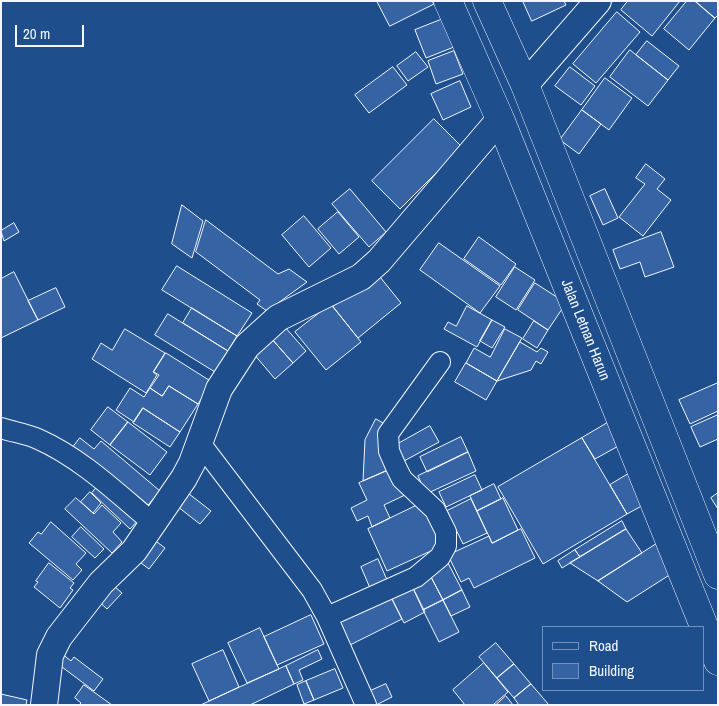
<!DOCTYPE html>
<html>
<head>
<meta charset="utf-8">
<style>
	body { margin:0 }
	#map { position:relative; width:719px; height:706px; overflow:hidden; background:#1f4e8c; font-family:"Archivo Narrow",sans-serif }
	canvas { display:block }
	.frame { position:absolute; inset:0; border:2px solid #f2f6ff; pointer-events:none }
	.legend { position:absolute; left:542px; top:626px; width:162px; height:65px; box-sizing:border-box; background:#1f4e8c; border:1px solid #7391ba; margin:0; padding:6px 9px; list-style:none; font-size:15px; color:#f2f6ff }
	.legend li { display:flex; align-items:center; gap:10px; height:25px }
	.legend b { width:25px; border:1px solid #7391ba }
	.scale { position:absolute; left:15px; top:25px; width:69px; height:22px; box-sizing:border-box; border:2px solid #f2f6ff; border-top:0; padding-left:6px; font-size:15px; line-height:18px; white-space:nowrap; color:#f2f6ff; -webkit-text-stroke:4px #1f4e8c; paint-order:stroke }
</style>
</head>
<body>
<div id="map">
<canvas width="719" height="706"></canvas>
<div class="frame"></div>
<ul class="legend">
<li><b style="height:6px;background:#1f4e8c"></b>Road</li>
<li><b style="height:14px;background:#3563a3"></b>Building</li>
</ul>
<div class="scale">20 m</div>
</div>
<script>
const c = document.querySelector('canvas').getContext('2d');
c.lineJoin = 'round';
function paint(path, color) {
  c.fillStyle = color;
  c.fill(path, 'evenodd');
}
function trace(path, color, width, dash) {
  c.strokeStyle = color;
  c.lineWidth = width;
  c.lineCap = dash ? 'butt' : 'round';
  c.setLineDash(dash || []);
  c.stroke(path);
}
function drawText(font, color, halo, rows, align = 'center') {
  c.font = font + ' "Archivo Narrow",sans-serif';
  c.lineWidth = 4;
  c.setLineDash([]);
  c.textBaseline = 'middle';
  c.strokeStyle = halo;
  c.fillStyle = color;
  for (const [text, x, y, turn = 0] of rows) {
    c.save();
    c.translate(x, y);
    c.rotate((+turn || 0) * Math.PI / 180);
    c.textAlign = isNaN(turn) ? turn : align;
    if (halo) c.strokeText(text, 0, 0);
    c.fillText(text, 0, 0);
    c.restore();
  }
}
const building = new Path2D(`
	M377,1H432L434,4L390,26Z
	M523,1H564L566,5L532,21Z
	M628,1H680L652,36L621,10Z
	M687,1H695L715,18L689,50L664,29Z
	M695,1H718V15L715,18Z
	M617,12L640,32L596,83L573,64Z
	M443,19L454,47L426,58L415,30Z
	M647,41L679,66L668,80L636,55Z
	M630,50L668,80L648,106L610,77Z
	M454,51L463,74L436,84L428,61Z
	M416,52L428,67L408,81L397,66Z
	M393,67L407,85L369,113L355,95Z
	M570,67L595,86L581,105L555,86Z
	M605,78L632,98L609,130L582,110Z
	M460,81L471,107L443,120L431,94Z
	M582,110L601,124L579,154L560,140Z
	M434,119L462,147L400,209L372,181Z
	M646,164L665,179L657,189L671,200L643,236L619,217L645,184L636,178Z
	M350,189L386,232L369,247L332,204Z
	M605,189L618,218L603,225L590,196Z
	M182,205L203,221L192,258L172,244Z
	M338,212L359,237L339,254L318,229Z
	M304,216L331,248L309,267L282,235Z
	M206,220L278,274L289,269L307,282L267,311L257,304L260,300L196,252Z
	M14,223L19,232L4,241L1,231Z
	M661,232L674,267L645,277L640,262L620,269L613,250Z
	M479,237L516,264L501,285L464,259Z
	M439,243L500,286L480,313L420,270Z
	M177,266L252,313L237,336L162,290Z
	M515,267L535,280L516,310L496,297Z
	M14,272L38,320L1,338V279Z
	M376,272L401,303L358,338L333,307Z
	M535,283L566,303L548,330L518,310Z
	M56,288L65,307L38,320L28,301Z
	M331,304L361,342L326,370L295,332Z
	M467,306L492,320L477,347L444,329L448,322L456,326Z
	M192,308L237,336L228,351L183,323Z
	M168,314L228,351L215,372L155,335Z
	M492,320L505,327L492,348L480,341Z
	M534,321L548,330L537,348L523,339Z
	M284,326L306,351L293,363L271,338Z
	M125,329L165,353L153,372L157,375L146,393L92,359L101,343L112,350Z
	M505,329L522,338L497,381L466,363L474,348L490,357Z
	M271,338L293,363L275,379L253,353Z
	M520,342L537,352L541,348L548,352L541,364L536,361L531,370L497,381Z
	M166,353L212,382L198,404L169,386L162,396L150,388L159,375L154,372Z
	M466,363L497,381L486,400L455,382Z
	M718,383V411L690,424L679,400Z
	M169,386L198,404L180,432L143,408L134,422L116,410L130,388L144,397L150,388L162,396Z
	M108,407L128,422L110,445L91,430Z
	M143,408L180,432L170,447L133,423Z
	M718,415V439L700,447L691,427Z
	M376,419L388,426L393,468L363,481L365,440Z
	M128,422L167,452L150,475L110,445Z
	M609,422L622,444L595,459L582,438Z
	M430,426L439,442L404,461L396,445Z
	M461,437L468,452L427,472L420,457Z
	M80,438L94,449L101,441L160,491L143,511L71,450Z
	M582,438L627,514L543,564L498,487Z
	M468,452L476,471L426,494L418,476Z
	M393,468L405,495L384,505L390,518L372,527L368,516L357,521L351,508L367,500L359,483Z
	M630,473L647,503L627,514L610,485Z
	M475,475L482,490L446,507L439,492Z
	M102,481L141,517L130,529L92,493Z
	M494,484L501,499L477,511L470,496Z
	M184,490L211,511L200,524L173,503Z
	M90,492L101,503L93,513L81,502Z
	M718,493V509L711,498Z
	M76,498L94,514L102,505L121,523L113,532L122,542L112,553L65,509Z
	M503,498L518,530L492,543L477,511Z
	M471,499L487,533L463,544L447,511Z
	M424,502L444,545L387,571L368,529Z
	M622,521L626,529L580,557L575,550Z
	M51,522L86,553L76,564L82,570L73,580L29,543L38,532L41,534Z
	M81,527L104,549L95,558L72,537Z
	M521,529L535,558L474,588L469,578L461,582L448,555L489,536L492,543Z
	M626,529L642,553L598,581L570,563Z
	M149,536L165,548L149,569L133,557Z
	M658,543L671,574L627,602L598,581Z
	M575,550L580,557L562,568L558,561Z
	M378,559L387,580L370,588L361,567Z
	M447,561L462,590L443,600L428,571Z
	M49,563L74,583L70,588L73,590L60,608L34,587L38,582L36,581Z
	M430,575L443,600L423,610L411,584Z
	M108,581L122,593L107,609L94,597Z
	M411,584L425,612L404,623L390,595Z
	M462,590L470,607L451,616L443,600Z
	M390,595L402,619L350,645L338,621Z
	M443,600L459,632L439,642L423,610Z
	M311,615L324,644L277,665L264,637Z
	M260,628L279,669L247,683L228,643Z
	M496,643L514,664L497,678L479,657Z
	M223,650L239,687L209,701L192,664Z
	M318,650L322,659L299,670L303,680L294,684L286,666Z
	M61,653L71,661L74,657L103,679L94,691L54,661Z
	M484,663L508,692L493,705H465L453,690Z
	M514,664L531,684L514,698L497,678Z
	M286,666L294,684L250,705H201Z
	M335,669L343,688L314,700L306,681Z
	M306,681L314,700L304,704L297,685Z
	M386,684L392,697L376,705L368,692Z
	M531,684L549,705H519L514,698Z
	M84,685L112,705H79L81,703L75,698Z
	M1,694L27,700L26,705H1Z
	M506,696L513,705H496Z`);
paint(building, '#3563a3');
trace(building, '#f2f6ff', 1);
const minor = new Path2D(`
	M1,428C13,432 27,434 38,439C81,458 117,493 153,523
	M200,443L312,590L327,617L366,705
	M327,617L416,577L440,557L446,546V532L435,510L402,479L396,467L389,451L388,434L440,362`);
const tertiary = new Path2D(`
	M525,85L598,1
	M44,705L50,655L59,637L101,583L134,551L184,478L192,463L219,389L247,346L278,318L361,277L379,261L500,119`);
const primary = new Path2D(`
	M448,1L500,119L718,661
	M487,1L525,85L718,575`);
trace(minor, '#f2f6ff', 22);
trace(tertiary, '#f2f6ff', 28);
trace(primary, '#f2f6ff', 29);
trace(minor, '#1f4e8c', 20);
trace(tertiary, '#1f4e8c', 26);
trace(primary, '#1f4e8c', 28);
drawText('15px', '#f2f6ff', '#1f4e8c', [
	["Jalan Letnan Harun",585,330,68]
]);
</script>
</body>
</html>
